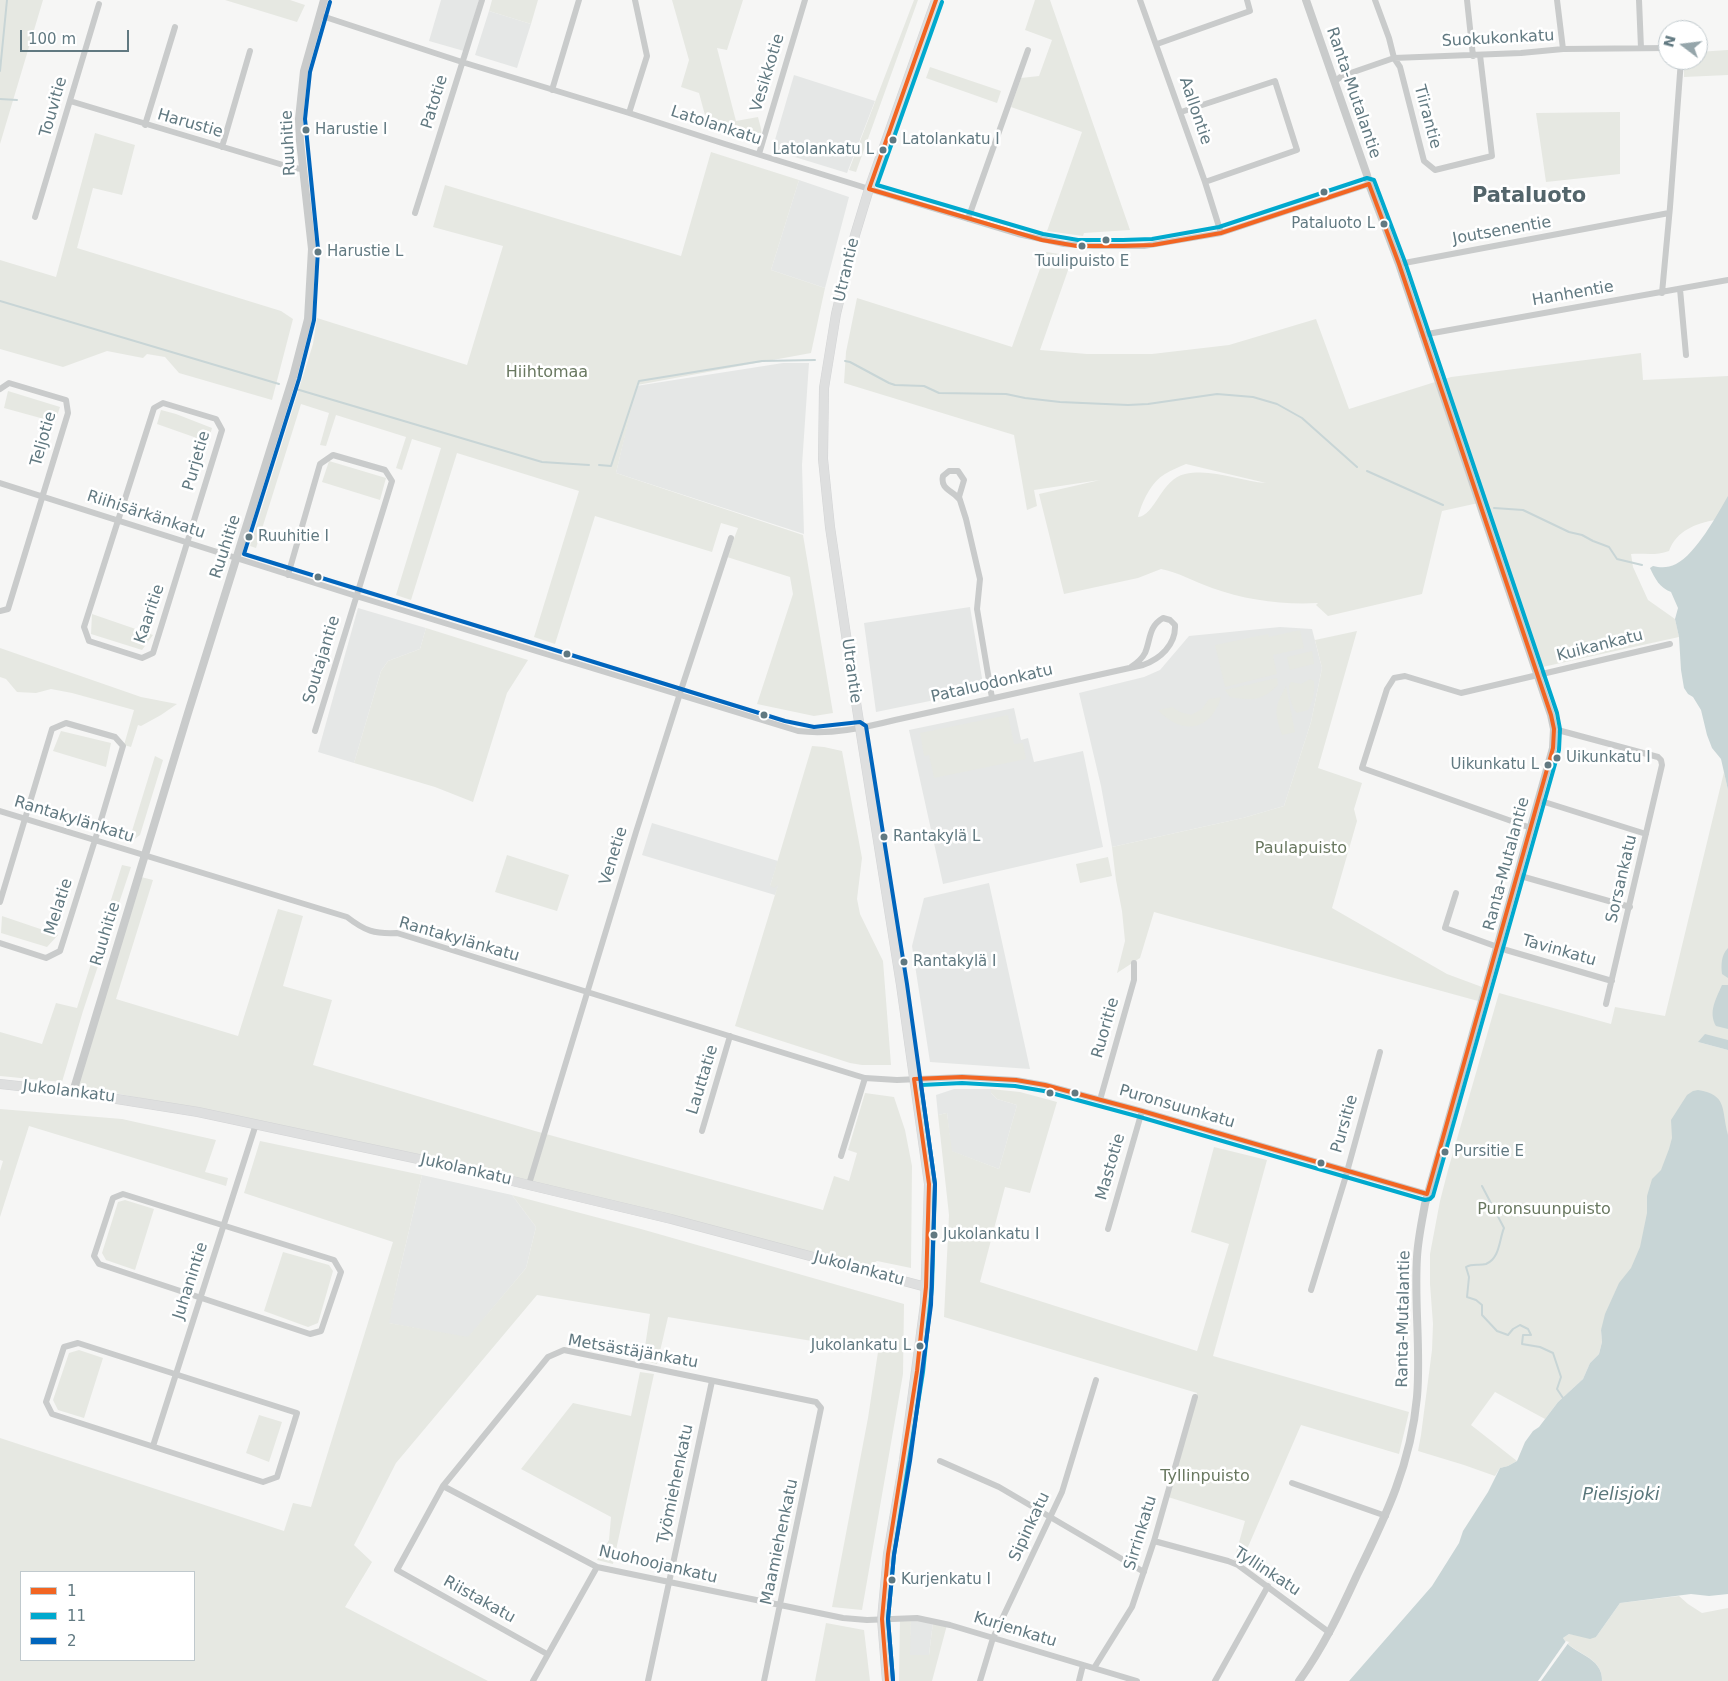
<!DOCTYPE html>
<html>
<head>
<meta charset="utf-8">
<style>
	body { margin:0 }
	#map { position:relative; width:1728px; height:1681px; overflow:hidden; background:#f6f6f5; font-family:"DejaVu Sans",sans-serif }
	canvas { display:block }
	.legend { position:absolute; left:20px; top:1571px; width:175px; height:90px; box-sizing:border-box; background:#fff; border:1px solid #c0c9cd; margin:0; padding:6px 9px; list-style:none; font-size:15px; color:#617981 }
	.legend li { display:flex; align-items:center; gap:10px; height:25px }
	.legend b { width:25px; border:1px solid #c0c9cd }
	.north { position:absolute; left:1658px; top:20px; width:50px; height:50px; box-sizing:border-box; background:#fff; border:1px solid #c0c9cd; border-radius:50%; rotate:285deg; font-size:14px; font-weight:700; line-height:20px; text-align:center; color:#617981 }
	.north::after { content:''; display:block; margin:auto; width:18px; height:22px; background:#95a5aa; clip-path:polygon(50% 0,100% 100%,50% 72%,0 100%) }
	.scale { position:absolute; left:20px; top:30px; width:109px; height:22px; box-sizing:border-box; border:2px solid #617981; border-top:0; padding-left:6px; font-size:15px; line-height:18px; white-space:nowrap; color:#617981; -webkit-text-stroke:4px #fff; paint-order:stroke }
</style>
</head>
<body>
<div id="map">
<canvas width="1728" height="1681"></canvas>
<ul class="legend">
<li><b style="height:6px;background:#f26522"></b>1</li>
<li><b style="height:6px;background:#00a9ce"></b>11</li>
<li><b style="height:6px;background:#0065bd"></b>2</li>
</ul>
<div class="north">N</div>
<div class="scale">100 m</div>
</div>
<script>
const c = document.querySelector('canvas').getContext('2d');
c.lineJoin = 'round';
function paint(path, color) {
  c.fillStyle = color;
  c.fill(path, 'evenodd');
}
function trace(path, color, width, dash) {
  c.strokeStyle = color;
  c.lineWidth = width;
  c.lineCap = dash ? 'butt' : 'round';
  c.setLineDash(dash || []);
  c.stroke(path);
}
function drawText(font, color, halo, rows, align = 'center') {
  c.font = font + ' "DejaVu Sans",sans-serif';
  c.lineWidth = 5;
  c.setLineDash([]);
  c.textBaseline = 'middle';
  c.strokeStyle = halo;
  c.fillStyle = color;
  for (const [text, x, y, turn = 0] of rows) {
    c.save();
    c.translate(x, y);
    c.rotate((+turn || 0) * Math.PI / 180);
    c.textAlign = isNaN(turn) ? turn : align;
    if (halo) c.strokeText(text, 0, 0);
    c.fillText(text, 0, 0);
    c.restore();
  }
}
paint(new Path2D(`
	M441,0H479L464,51L429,41Z
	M489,11L531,24L517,68L475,55Z
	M794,75L875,101L847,173L772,150Z
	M799,180L849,197L825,288L771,270Z
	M783,363H809L802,465L804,534L616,473L636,386Z
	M970,607L984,690L876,712L864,623Z
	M358,608L426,628L420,649L388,661L381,671L354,763L318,752Z
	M1280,627L1312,629L1322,668L1311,722L1284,806L1243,818L1112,847L1101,786L1079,693L1144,677L1160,670L1189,636Z
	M1014,708L1021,740L1028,738L1034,762L1083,751L1103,847L943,884L909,730Z
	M652,823L778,861L770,886L779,884L775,895L642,855Z
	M989,883L1030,1069L930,1062L912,946L924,898Z
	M954,1089H991V1093L997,1099L1017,1105L999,1169L951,1151L947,1113L938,1115L936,1095Z
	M422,1175L512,1195L536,1227L526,1268L468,1338L388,1323L397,1282Z
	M911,1619L933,1622L929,1655H909Z`), '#e5e7e6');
paint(new Path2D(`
	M0,0H43L0,144Z
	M225,0H290L305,5L297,22Z
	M492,0H538L531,24L489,11Z
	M672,0H743L727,50L717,48L736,121L758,117C761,130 765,134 755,144L703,128L706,119L699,93L681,87L689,60Z
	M914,0H918L856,172L849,170Z
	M1035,0H1050L1130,230L1084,233L1083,236L1047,231L1082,132L1011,107L1021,78L1039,76L1052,40L1025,30Z
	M1728,50V75L1684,77V60H1698V52Z
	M930,67L1001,91L997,103L926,78Z
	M1620,112V174L1546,182L1536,113Z
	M95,133L135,145L122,195L93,188L77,248L281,311L293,319L272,400L179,373L165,357L147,354L143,358L107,351L63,367L0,349V260L56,277Z
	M711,152L799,180L771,270L825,288L811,353L637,385L616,473L803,535L833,713L814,716L757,704L793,594L790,577L727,557L738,528L721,523L712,552L595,516L555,644L534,637L579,491L457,453L411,600L396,595L441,448L412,439L402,470L396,468L406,437L336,415L326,446L320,445L329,413L301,404L256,548L250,546L313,344L317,318L467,365L503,246L433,227L445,185L681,256Z
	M1046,252L1073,256L1040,350L1087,354H1152L1229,345L1316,319L1349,409L1451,377L1641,353L1643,380L1728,376V501L1716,520C1696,523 1676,531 1669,551C1655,556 1645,553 1631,554L1633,567L1648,600L1675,619L1679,637L1538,668L1483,502L1442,511L1422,594L1328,616L1316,605L1318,603C1283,605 1245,600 1212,588C1195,582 1178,572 1161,569L1138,578L1064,594L1039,494L1100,480L1034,490L1037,506L1027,510L1014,435L844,383L846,352L857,298L1012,347ZM1186,464L1266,483C1240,481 1212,468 1185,474C1161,479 1155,516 1138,517C1142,502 1151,482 1165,474C1171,470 1179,467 1186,464Z
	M8,391L60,407L55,422L4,408Z
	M161,410L176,414L212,428L208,442L157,424Z
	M329,461L386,478L380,500L322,482Z
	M92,614L153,635L142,650L91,634Z
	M426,628L528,660L507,693L473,802L435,787L354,763L381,671L388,661L420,649Z
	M1300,630L1304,648L1273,655L1277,674L1225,687L1215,645L1268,634L1269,637Z
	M1357,631L1318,768L1362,783L1354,809L1357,821L1332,908L1447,974L1482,987L1478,1001L1154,912L1140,958L1117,973L1125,941L1122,911L1116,880L1112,847L1243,818L1284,806L1311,722L1322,668L1315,640Z
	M0,648L141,697L177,704L161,715L141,726L138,725L131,747L124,745L134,710L72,693L51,689L36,693L17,692L6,679L0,677Z
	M1312,651L1314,664L1290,670L1287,657Z
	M1277,678L1278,685C1262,701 1253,701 1230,697L1225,690Z
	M1310,679L1314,681C1315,691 1313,701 1308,710L1297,713C1291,707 1289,694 1289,685L1291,682L1301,684Z
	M1286,686L1295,732L1282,735C1274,710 1274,709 1286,686Z
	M1221,697C1211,731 1182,736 1158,710L1172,707L1180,712L1191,715L1202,709L1209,699Z
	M1008,715L1014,744L1023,743L1026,759L934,778L929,755L924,756L920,733Z
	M61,731L111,743L106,767L53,751Z
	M812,746L824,747L842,751L862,858L857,899L860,914L883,961L891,1065H862L850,1063L735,1026L778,885L774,888L770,886Z
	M155,756L163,760L140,835L128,844Z
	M1724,772L1728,790V1040L1698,1042L1728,1050V1193L1601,1330L1602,1342L1599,1354L1590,1363L1583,1379L1558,1402L1545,1419L1495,1392L1471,1425L1517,1461L1508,1466L1500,1468L1495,1476L1464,1465L1418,1451L1421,1435L1432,1350L1433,1324L1430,1284V1254L1440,1201L1448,1170L1499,993L1611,1024L1615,1007L1665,1016Z
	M507,855L569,875L557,911L495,892Z
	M1108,857L1112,876L1080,883L1076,864Z
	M122,865L131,867L83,1011L62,1082L0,1076V1032L42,1044L56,1003L77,1008Z
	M141,877L153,880L116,999L238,1036L278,909L303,916L283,986L332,1000L313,1065L535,1131L823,1210L834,1176L849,1181L857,1153L848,1150L865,1093L894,1097L905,1130L912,1166L911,1268L877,1261L866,1268L245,1118L77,1086Z
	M2,916L58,935L47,947L1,933Z
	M991,1089L1020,1092L1057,1102L1030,1193L1005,1187L980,1282L1197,1351L1229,1244L1191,1232L1214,1147L1267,1160L1213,1356L1409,1412L1399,1454L1301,1425L1241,1563L1234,1560L1245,1521L1168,1497L1197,1393L944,1317L949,1215L938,1115L947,1113L952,1151L999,1169L1017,1105L997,1099L991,1093Z
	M0,1109L122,1119L216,1140L205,1172L228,1178L226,1186L29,1126L0,1217V1171L3,1161L0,1160Z
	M260,1141L422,1175L397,1282L389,1323L468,1337L526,1268L536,1227L512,1195L641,1229L904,1304L903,1374L862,1610L832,1607L868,1418L878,1352L668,1317L657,1364L643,1360L650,1314L537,1295L396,1463L354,1545L372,1562L345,1607L488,1681H0V1438L284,1531L293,1503L311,1507L393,1242L244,1193ZM194,1572V1660H21V1572Z
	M125,1200L154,1209L135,1270L106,1260L102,1253L118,1202Z
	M283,1252L329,1265L333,1271L318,1323L308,1327L264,1311Z
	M79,1350L103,1358L84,1418L58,1410L53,1400L69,1353Z
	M640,1372L654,1374L613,1564L597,1560L609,1540L611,1517L521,1469L573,1403L631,1416Z
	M259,1415L282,1422L269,1462L246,1453Z
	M1679,1596L1688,1604L1702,1613L1728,1608V1681H1602C1603,1656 1574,1655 1563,1638L1569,1634L1596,1637L1620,1603Z
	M900,1619H911L910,1655H929L933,1622L947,1625L932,1681H899Z
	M826,1623L864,1630L870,1681H815Z`), '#e6e8e2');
paint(new Path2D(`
	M1728,496V790L1721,759L1712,748L1707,735L1701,710L1693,697L1688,694L1684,688L1681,670L1679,637L1675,619L1678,608L1671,592C1660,588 1655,579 1650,568L1653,566C1661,568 1668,568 1676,564C1696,554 1717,515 1728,496Z
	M1728,948V978L1722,974C1721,965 1721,955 1728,948Z
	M1722,985H1728V1029L1716,1026C1708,1012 1716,999 1722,985Z
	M1705,1034L1728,1040V1050L1698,1042Z
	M1698,1090C1728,1095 1721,1109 1728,1135V1594L1709,1596L1691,1594L1620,1603L1596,1637L1590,1639L1569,1634L1563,1638C1573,1655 1603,1656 1602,1681H1349L1432,1586L1459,1543L1463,1531L1488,1492L1500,1468L1508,1466L1517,1461L1525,1442L1533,1431L1539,1427L1558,1402L1583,1379L1590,1363L1599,1354L1602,1342L1601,1330L1605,1314L1619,1283L1631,1268L1640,1247L1647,1213V1196L1652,1179L1661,1170L1669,1149L1672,1138L1671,1120L1687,1095L1693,1091Z`), '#c8d5d6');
paint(new Path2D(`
	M1566,1641L1569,1642L1541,1681H1538Z`), '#f6f6f5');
trace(new Path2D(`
	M0,71L7,0
	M0,99L17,100
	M0,301L279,384
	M845,361L850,362L889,383L895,385L924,386L939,393L1006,394L1025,398L1060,402L1128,405L1148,404L1217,394L1253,397L1277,404L1302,418L1357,467
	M296,389L542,462L589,465
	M599,465L611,466L639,381L762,361L815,360
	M1367,471L1443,505
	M1494,508L1523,510L1569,532L1582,535L1593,541L1609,547L1617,559L1642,565
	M1482,1186L1504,1228C1499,1240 1500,1258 1486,1264C1479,1266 1473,1263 1466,1267L1469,1277L1467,1297L1476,1300L1482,1305V1315L1497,1331L1508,1335L1513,1329L1520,1325L1528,1329L1531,1335H1523L1522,1344L1540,1347L1553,1353L1561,1377L1557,1389L1563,1398`), '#c8d5d6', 2);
const secondary = new Path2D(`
	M0,1084L73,1092L198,1112L437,1163L671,1219L926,1287
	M887,1681L882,1619L888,1554L904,1460L925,1304L929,1184L901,985L857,709L830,527L823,459L824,388L836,314L855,235L869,189L936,0`);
trace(secondary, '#d3d4d5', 10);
trace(new Path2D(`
	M1140,0L1205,182L1221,233
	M1375,0L1389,38L1394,58L1400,67L1424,161L1435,170L1492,156L1480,55
	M1467,0L1473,56
	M1557,0L1563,49
	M1639,0L1641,48
	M319,15L462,62L629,113L725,144L879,192L1018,234L1064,244L1093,246H1144L1221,233L1369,184
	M1157,44L1250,11L1247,0
	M1335,81L1342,76L1394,58L1521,53L1563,49L1668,48
	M552,90L579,0
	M70,101L293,168L303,169
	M1181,112L1275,81L1297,150L1205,182
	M629,113L647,56L635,0
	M145,125L175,27
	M222,147L250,51
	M759,154L805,0
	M415,213L482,0
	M35,217L99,4
	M968,219L1028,50
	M1399,264L1669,213
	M1680,289L1686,355
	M1662,293L1670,207L1681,60
	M1422,335L1728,280
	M0,389L9,383L66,400L68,413L8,609L0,611
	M163,403L216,419L222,430L153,653L142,658L89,641L84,627L154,408Z
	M0,483L356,596L798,731C831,735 863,728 895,720L1143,665C1160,659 1176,645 1175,625L1170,620L1163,618C1148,627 1151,639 1145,653C1142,659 1137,663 1131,667
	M960,500C953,490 940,490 943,476L949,471H958L964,480L959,497L966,519L980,579L977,609L992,698
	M288,575L320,464L333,455L385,470L392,481L315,731
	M1554,729L1658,757L1661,760L1662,765L1606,1004
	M1538,800L1646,834
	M0,811L347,917C365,931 374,934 397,933L855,1075L865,1078L897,1080L962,1077L1016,1080L1045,1085L1142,1111L1427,1194
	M1531,828L1362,768L1387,689L1394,678L1405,676L1461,693L1670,644
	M1517,875L1630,907
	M1456,893L1445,928L1506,950L1612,981
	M0,902L52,729L66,723L115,737L123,746L95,840L60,951L46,958L0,943
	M1100,1100L1134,980V963
	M702,1131L730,1036
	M841,1156L865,1078
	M529,1184L636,832L682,687L731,538
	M123,1194L334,1260L341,1272L321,1331L310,1334L99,1264L94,1256L113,1198Z
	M1108,1229L1142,1111
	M1311,1290L1345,1179L1380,1052
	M78,1343L297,1413L277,1477L263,1482L52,1414L46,1402L64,1347Z
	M153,1446L256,1124
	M940,1461L999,1487L1144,1572
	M1292,1483L1386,1516
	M443,1486L597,1567L843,1618L867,1620L917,1618L950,1625L1137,1681
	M1154,1541L1228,1561L1238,1565L1330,1633
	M547,1654L397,1570L443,1486L548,1357L564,1350L816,1402L821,1408L764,1681
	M1094,1668L1132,1607L1154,1541L1195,1397
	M533,1681L597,1567
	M648,1681L712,1381
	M980,1681L993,1638L1062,1492L1096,1380
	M1079,1681L1083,1665
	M1215,1681L1268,1586`), '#c9cbcb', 6);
trace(new Path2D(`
	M73,1092L188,713L293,377L308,319L312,249L300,141L299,119L304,71L324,0
	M1299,1681C1323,1648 1340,1612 1357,1575C1386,1516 1411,1464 1417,1397C1421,1350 1414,1303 1417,1257C1418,1239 1422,1221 1425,1204L1553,748L1554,729L1551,715L1399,264L1369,184L1367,175L1306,0`), '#c9cbcb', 8);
trace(secondary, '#dedfdf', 9);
trace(new Path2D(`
	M887,1681L882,1619L888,1554L917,1371L926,1287L929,1184L914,1079L962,1077L1016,1080L1045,1085L1142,1111L1427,1194L1553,748L1554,729L1551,715L1399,264L1369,184L1221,233L1153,245L1123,246H1077L1042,240L869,189L936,0`), '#f26522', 4);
trace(new Path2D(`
	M893,1680L888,1619L894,1555L923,1372L932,1287L935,1184L921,1085L962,1083L1015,1086L1044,1091L1140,1117L1425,1200L1430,1199L1433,1196L1559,750L1560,729L1557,713L1405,262L1374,180L1367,178L1219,227L1152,239L1123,240H1078L1043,234L877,185L942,2`), '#00a9ce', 4);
trace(new Path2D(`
	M330,2L310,72L305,119L318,249L314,320L299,379L244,554L785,721L814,727L860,722L866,726L907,984L935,1184L931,1305L910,1461L894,1555L888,1619L893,1680`), '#0065bd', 4);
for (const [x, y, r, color] of [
	[306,130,4.5,"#617981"],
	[893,140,4.5,"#617981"],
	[883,150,4.5,"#617981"],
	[1324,192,4.5,"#617981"],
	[1384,224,4.5,"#617981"],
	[1106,240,4.5,"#617981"],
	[1082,246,4.5,"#617981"],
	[318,252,4.5,"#617981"],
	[249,537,4.5,"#617981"],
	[318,577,4.5,"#617981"],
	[567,654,4.5,"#617981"],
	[764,715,4.5,"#617981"],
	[1557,758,4.5,"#617981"],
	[1548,765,4.5,"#617981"],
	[884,837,4.5,"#617981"],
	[904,962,4.5,"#617981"],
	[1050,1093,4.5,"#617981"],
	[1075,1093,4.5,"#617981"],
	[1445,1152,4.5,"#617981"],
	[1321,1163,4.5,"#617981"],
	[934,1235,4.5,"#617981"],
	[920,1346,4.5,"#617981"],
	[892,1580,4.5,"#617981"]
]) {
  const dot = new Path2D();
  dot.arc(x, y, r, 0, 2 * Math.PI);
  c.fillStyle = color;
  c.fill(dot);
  trace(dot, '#fff', 2);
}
drawText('15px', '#617981', '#fff', [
	["Harustie I",315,130],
	["Latolankatu I",902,140],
	["Latolankatu L",874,150,"right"],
	["Pataluoto L",1375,224,"right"],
	["Harustie L",327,252],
	["Tuulipuisto E",1082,262,"center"],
	["Ruuhitie I",258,537],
	["Uikunkatu I",1566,758],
	["Uikunkatu L",1539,765,"right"],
	["Rantakylä L",893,837],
	["Rantakylä I",913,962],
	["Pursitie E",1454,1152],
	["Jukolankatu I",943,1235],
	["Jukolankatu L",911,1346,"right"],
	["Kurjenkatu I",901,1580]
], 'left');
drawText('16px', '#617981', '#fff', [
	["Suokukonkatu",1498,39,-3],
	["Vesikkotie",768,73,-73],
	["Ranta-Mutalantie",1353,93,71],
	["Patotie",435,102,-73],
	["Touvitie",54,107,-74],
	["Aallontie",1195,111,71],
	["Tiirantie",1427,117,75],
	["Harustie",190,124,16],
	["Latolankatu",716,126,18],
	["Ruuhitie",289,143,-93],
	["Joutsenentie",1502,231,-10],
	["Utrantie",847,270,-77],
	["Hanhentie",1573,294,-10],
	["Teljotie",44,439,-74],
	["Purjetie",197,461,-74],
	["Riihisärkänkatu",146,515,18],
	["Ruuhitie",226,547,-72],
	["Kaaritie",150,614,-71],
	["Kuikankatu",1600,646,-14],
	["Soutajantie",322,660,-73],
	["Utrantie",851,671,82],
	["Pataluodonkatu",992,684,-13],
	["Rantakylänkatu",74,820,17],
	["Venetie",614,856,-73],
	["Ranta-Mutalantie",1507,864,-75],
	["Sorsankatu",1622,879,-77],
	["Melatie",59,907,-72],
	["Ruuhitie",106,934,-73],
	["Rantakylänkatu",459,940,16],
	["Tavinkatu",1559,951,16],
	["Ruoritie",1106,1028,-74],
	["Lauttatie",703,1080,-73],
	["Jukolankatu",69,1092,7],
	["Puronsuunkatu",1177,1107,16],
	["Pursitie",1345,1124,-74],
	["Mastotie",1111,1167,-74],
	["Jukolankatu",466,1170,13],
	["Jukolankatu",859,1269,15],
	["Juhanintie",191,1281,-72],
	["Ranta-Mutalantie",1404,1319,-89],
	["Metsästäjänkatu",633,1352,10],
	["Työmiehenkatu",676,1484,-78],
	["Sipinkatu",1030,1527,-65],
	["Sirrinkatu",1141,1533,-73],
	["Maamiehenkatu",780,1542,-78],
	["Nuohoojankatu",658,1565,13],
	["Tyllinkatu",1267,1572,33],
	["Riistakatu",479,1600,29],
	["Kurjenkatu",1015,1630,17]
]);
drawText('16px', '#697860', '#fff', [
	["Hiihtomaa",547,373],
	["Paulapuisto",1301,849],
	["Puronsuunpuisto",1544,1210],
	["Tyllinpuisto",1205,1477]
]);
drawText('italic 18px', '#5b787c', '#fff', [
	["Pielisjoki",1621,1495]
]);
drawText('bold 21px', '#53656b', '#fff', [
	["Pataluoto",1529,197]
]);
</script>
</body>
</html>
